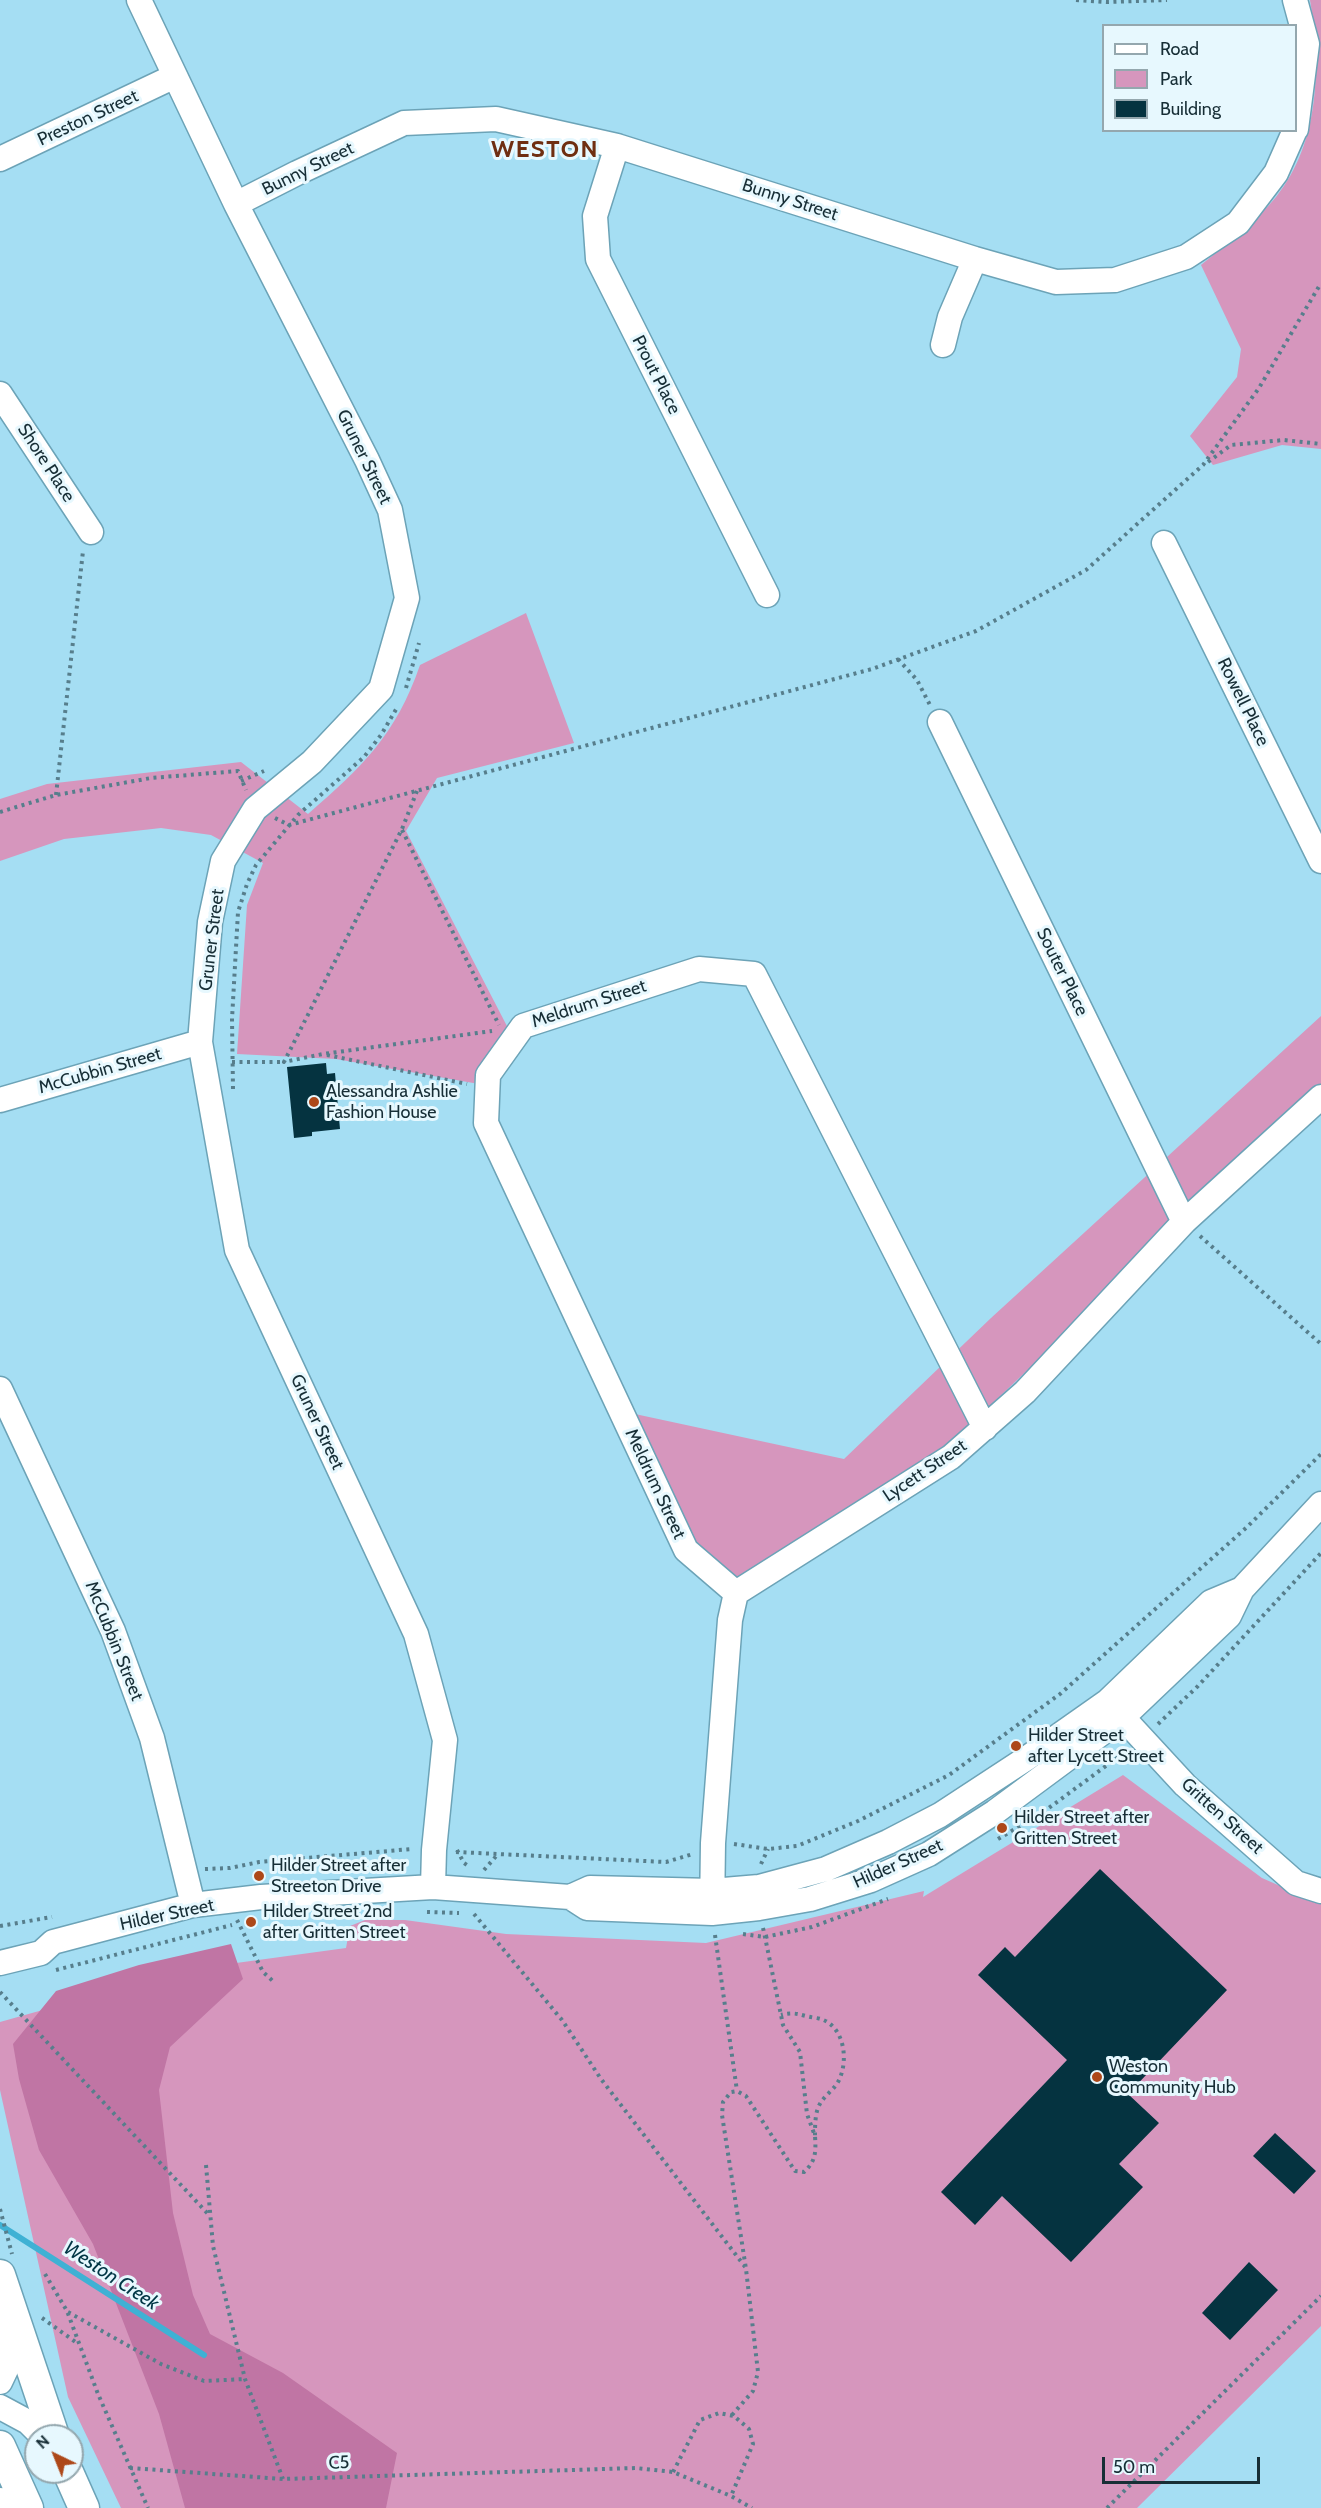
<!DOCTYPE html>
<html>
<head>
<meta charset="utf-8">
<style>
	body { margin:0 }
	#map { position:relative; width:1321px; height:2508px; overflow:hidden; background:#a5def3; font-family:Cabin,sans-serif }
	canvas { display:block }
	.legend { position:absolute; left:1102px; top:24px; width:195px; height:108px; box-sizing:border-box; background:#e7f8fe; border:2px solid #94a7ae; margin:0; padding:8px 10px; list-style:none; font-size:18px; color:#172e36 }
	.legend li { display:flex; align-items:center; gap:12px; height:30px }
	.legend b { width:30px; border:2px solid #94a7ae }
	.north { position:absolute; left:24px; top:2424px; width:60px; height:60px; box-sizing:border-box; background:#e7f8fe; border:2px solid #94a7ae; border-radius:50%; rotate:317deg; font-size:16px; font-weight:700; line-height:24px; text-align:center; color:#172e36 }
	.north::after { content:''; display:block; margin:auto; width:21px; height:27px; background:#ad4819; clip-path:polygon(50% 0,100% 100%,50% 72%,0 100%) }
	.scale { position:absolute; left:1102px; top:2457px; width:158px; height:27px; box-sizing:border-box; border:3px solid #172e36; border-top:0; padding-left:8px; font-size:18px; line-height:21px; white-space:nowrap; color:#172e36; -webkit-text-stroke:4px #e7f8fe; paint-order:stroke }
</style>
</head>
<body>
<div id="map">
<canvas width="1321" height="2508"></canvas>
<ul class="legend">
<li><b style="height:8px;background:#fff"></b>Road</li>
<li><b style="height:16px;background:#d696bd"></b>Park</li>
<li><b style="height:16px;background:#053340"></b>Building</li>
</ul>
<div class="north">N</div>
<div class="scale">50 m</div>
</div>
<script>
const c = document.querySelector('canvas').getContext('2d');
c.lineJoin = 'round';
function paint(path, color) {
  c.fillStyle = color;
  c.fill(path, 'evenodd');
}
function trace(path, color, width, dash) {
  c.strokeStyle = color;
  c.lineWidth = width;
  c.lineCap = dash ? 'butt' : 'round';
  c.setLineDash(dash || []);
  c.stroke(path);
}
function drawText(font, color, halo, rows, align = 'center') {
  c.font = font + ' Cabin,sans-serif';
  c.lineWidth = 6;
  c.setLineDash([]);
  c.textBaseline = 'middle';
  c.strokeStyle = halo;
  c.fillStyle = color;
  for (const [text, x, y, turn = 0] of rows) {
    c.save();
    c.translate(x, y);
    c.rotate((+turn || 0) * Math.PI / 180);
    c.textAlign = isNaN(turn) ? turn : align;
    if (halo) c.strokeText(text, 0, 0);
    c.fillText(text, 0, 0);
    c.restore();
  }
}
paint(new Path2D(`
	M1310,0H1321V449L1282,445L1213,465L1190,436L1237,377L1241,349L1201,265C1227,244 1255,223 1276,197C1320,142 1321,66 1310,0Z
	M526,613L574,743L437,778L406,831L509,1030L479,1084L336,1059L237,1054L247,905L263,863L211,835L161,828L64,839L0,861V799L47,784L241,762L308,814C362,767 396,735 420,665Z
	M1321,1016V1091L954,1440L735,1587L694,1541L635,1414L844,1459L991,1318Z
	M1123,1775L1262,1878L1321,1904V2326L1137,2508H121L68,2397L0,2090V2022L185,1970L346,1948L350,1926L365,1920H405L506,1934L706,1943L924,1891L923,1897Z`), '#d696bd');
paint(new Path2D(`
	M231,1944L243,1979L170,2047L159,2090L173,2213L193,2295L210,2334L283,2373L397,2453L386,2508H185L159,2414L93,2244L39,2150L19,2079L13,2044L56,1991L139,1965Z`), '#c075a4');
trace(new Path2D(`
	M0,2225L204,2355`), '#3fb1d4', 6);
paint(new Path2D(`
	M326,1063L327,1074L335,1073L340,1129L312,1132V1136L294,1138L287,1067Z
	M1100,1869L1227,1990L1128,2094L1159,2123L1119,2164L1143,2187L1071,2262L1002,2196L975,2225L941,2192L1067,2060L978,1975L1005,1947L1015,1957Z
	M1275,2133L1316,2171L1294,2194L1253,2156Z
	M1249,2262L1278,2290L1230,2340L1202,2313Z`), '#053340');
const minor = new Path2D(`
	M139,0L236,204L367,460L390,510L407,598L381,689L312,762L255,809L223,861L210,922L200,1042L237,1250L416,1634L445,1740L434,1850L433,1887
	M1295,0L1307,44L1296,129
	M617,146L595,216L598,259L767,595
	M0,159L175,76
	M236,204L297,173L404,123L496,119L617,146L975,259L1056,282L1115,280L1186,257L1238,223L1276,173L1295,130
	M943,345L950,317L975,259
	M0,394L91,532
	M1164,543L1321,861
	M940,722L1184,1222
	M0,1100L200,1042
	M0,1389L113,1631L152,1738L193,1905
	M736,1593L686,1550L486,1123L488,1075L523,1026L699,969L754,974L985,1428
	M1113,1707L1185,1785L1296,1883L1321,1891
	M570,1897L587,1908L712,1913L759,1908L810,1899L871,1880L929,1854L995,1812L1122,1718L1229,1616L1242,1589L1321,1504
	M712,1913L713,1843L730,1620L736,1593L951,1457L1025,1392L1184,1222L1321,1097
	M0,1963L41,1953L53,1942L193,1905L261,1897L433,1887L570,1897L590,1888L712,1891L759,1887L826,1869L888,1842L940,1815L1027,1758L1108,1701L1211,1602L1242,1589
	M0,2382L10,2361L8,2320
	M0,2407L28,2422L42,2436`);
const major = new Path2D(`
	M0,2275L54,2436
	M0,2446L28,2508
	M68,2472L84,2508
	M0,2503L2,2508`);
trace(minor, '#6ca3b7', 27);
trace(major, '#6ca3b7', 33);
trace(new Path2D(`
	M1076,0L1107,2L1167,0
	M1208,462L1231,445L1284,440L1321,444
	M898,659L917,680L930,705
	M406,688L419,643
	M241,781L264,771
	M417,791L402,829L284,1062L323,1054L492,1031
	M56,795L83,551
	M0,812L56,795L151,778L238,771L246,790
	M275,818L289,825L872,669L976,631L1086,570L1203,465L1259,388L1321,283
	M402,830L499,1025
	M327,1055L467,1084
	M232,1062H284
	M233,1089L232,1019L238,912L247,884L256,865L298,815L364,757L381,735L398,706
	M1200,1236L1321,1344
	M1158,1724L1198,1686L1321,1553
	M998,1839L1042,1813L1125,1752
	M734,1844L768,1849L797,1846L858,1821L949,1775L1060,1694L1246,1528L1321,1454
	M457,1850L464,1863L470,1867
	M456,1852L666,1862L693,1854
	M761,1864L768,1849
	M205,1869L230,1868L259,1862L412,1849
	M484,1870L498,1854
	M427,1912L459,1913
	M474,1914L562,2020L601,2079L746,2268
	M237,1920L263,1972L275,1983
	M0,1926L52,1917
	M763,1928L765,1937L781,2015L783,2025L800,2052L807,2114L815,2136C815,2127 815,2116 818,2108C822,2097 832,2092 838,2082C850,2060 844,2022 816,2018C801,2016 797,2011 781,2015
	M743,1934L765,1937L812,1927L888,1899
	M715,1935L737,2091
	M56,1970L232,1925
	M0,1992L210,2216
	M206,2165L213,2246L245,2379L283,2479
	M0,2209L12,2254
	M45,2274L67,2311L98,2394L148,2508
	M68,2312L161,2364L204,2381L245,2379
	M42,2318L77,2343
	M732,2415L753,2391L758,2372L746,2269L722,2115L723,2102L731,2092L737,2091L746,2096L795,2171L804,2172C816,2161 816,2152 815,2136
	M130,2468L283,2479L636,2468L673,2472L731,2496L752,2508
	M673,2472L700,2420L719,2413L734,2416L749,2429L753,2444L731,2496
	M1107,2508L1321,2296`), '#577e8c', 4, [3, 4.5]);
trace(minor, '#fff', 24);
trace(major, '#fff', 30);
for (const [x, y, r, color] of [
	[314,1102,6,"#ad4819"],
	[1016,1746,6,"#ad4819"],
	[1002,1828,6,"#ad4819"],
	[259,1876,6,"#ad4819"],
	[251,1922,6,"#ad4819"],
	[1097,2077,6,"#ad4819"]
]) {
  const dot = new Path2D();
  dot.arc(x, y, r, 0, 2 * Math.PI);
  c.fillStyle = color;
  c.fill(dot);
  trace(dot, '#e7f8fe', 2);
}
drawText('18px', '#172e36', '#e7f8fe', [
	["Preston Street",88,118,-25],
	["Bunny Street",308,169,-26],
	["Bunny Street",790,200,18],
	["Prout Place",656,375,63],
	["Gruner Street",364,457,64],
	["Shore Place",46,463,57],
	["Rowell Place",1243,702,64],
	["Gruner Street",212,940,-83],
	["Souter Place",1062,972,64],
	["Meldrum Street",589,1004,-18],
	["McCubbin Street",100,1071,-16],
	["Gruner Street",317,1422,65],
	["Lycett Street",925,1471,-34],
	["Meldrum Street",655,1484,65],
	["McCubbin Street",114,1641,68],
	["Gritten Street",1222,1816,42],
	["Hilder Street",898,1864,-24],
	["Hilder Street",167,1915,-12],
	["C5",339,2463,-2]
]);
drawText('18px', '#172e36', '#e7f8fe', [
	["Alessandra Ashlie",326,1092],
	["Fashion House",326,1113],
	["Hilder Street",1028,1736],
	["after Lycett Street",1028,1757],
	["Hilder Street after",1014,1818],
	["Gritten Street",1014,1839],
	["Hilder Street after",271,1866],
	["Streeton Drive",271,1887],
	["Hilder Street 2nd",263,1912],
	["after Gritten Street",263,1933],
	["Weston",1109,2067],
	["Community Hub",1109,2088]
], 'left');
drawText('italic 20px', '#013645', '#e7f8fe', [
	["Weston Creek",111,2276,33]
]);
c.letterSpacing = '1.5px';
drawText('bold 24px', '#6f2e11', '#e7f8fe', [
	["WESTON",545,150]
]);
c.letterSpacing = '0px';
</script>
</body>
</html>
